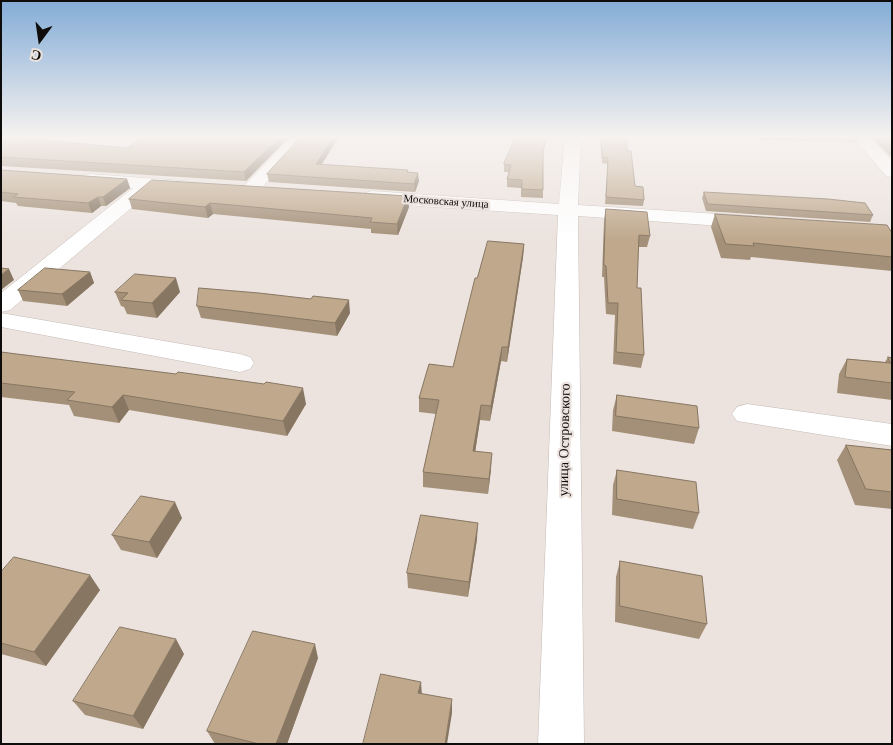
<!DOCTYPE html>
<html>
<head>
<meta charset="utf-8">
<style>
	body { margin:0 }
	#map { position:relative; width:893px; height:745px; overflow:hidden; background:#ece3de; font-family:Georgia,serif }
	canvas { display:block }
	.frame { position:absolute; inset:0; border:2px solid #0f0d0b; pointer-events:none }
	.north { position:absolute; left:15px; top:15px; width:50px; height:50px; -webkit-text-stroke:4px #ece3de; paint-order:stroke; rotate:194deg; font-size:14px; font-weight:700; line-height:20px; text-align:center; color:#0f0d0b }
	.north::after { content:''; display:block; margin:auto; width:18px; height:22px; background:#0f0d0b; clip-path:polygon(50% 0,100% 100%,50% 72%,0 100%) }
</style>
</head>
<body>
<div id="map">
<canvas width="893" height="745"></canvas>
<div class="frame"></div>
<div class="north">С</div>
</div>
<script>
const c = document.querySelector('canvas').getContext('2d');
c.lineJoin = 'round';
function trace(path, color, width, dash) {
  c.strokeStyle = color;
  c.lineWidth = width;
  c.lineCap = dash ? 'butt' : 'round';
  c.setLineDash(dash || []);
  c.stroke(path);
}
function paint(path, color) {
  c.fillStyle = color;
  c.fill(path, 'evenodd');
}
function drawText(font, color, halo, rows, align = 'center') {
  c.font = font + ' Georgia,serif';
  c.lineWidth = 4.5;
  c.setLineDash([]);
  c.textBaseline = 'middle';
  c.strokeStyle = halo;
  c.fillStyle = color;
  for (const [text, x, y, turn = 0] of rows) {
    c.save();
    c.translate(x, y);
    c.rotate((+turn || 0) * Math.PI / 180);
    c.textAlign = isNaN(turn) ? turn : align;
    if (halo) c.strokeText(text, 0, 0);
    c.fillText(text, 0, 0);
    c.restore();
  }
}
const minor = new Path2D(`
	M292,136H308L256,194L250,195L244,194L241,190L244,186Z
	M565,136H581L578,205L751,216L758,218L761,222L758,226L751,228L578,216L584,744H538L558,215L372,203L365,201L363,197L365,193L372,191L559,204Z
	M853,136H868L892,161V177L886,176Z
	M90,174L184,181L190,182L193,186L190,190L184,191L154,189L10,310L1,312V293L133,188L84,183L81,179L84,175Z
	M1,313L240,354L250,357L254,363L250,369L240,372L1,327Z
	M747,404L892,424V446L737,421L732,414L737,407Z`);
trace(minor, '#c3bab6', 1);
paint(minor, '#fff');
paint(new Path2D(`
	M146,136H290L246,181L1,166V142L127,148Z
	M302,136H339V137L321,164L408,172L419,181L415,192L269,182L267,174Z
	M600,136H627V151L635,186L644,200L643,206L605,204L608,164L602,163Z
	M755,136H859L856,142L757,140Z
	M870,136H892V158Z
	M543,157V198L521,197V188L507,187V179L509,172H504V164Z
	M1,170L127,179L130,188L106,206H101L92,213L18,206L16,203L1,201Z
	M704,192L873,215L870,222L706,211L702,198Z
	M129,199L409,207L398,235L371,233V229L213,214L208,218L132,209Z
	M606,209L650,236L647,247H638L637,288L644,355L641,368L613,364L615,315L606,314L604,277H602L604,220Z
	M715,214L892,233V271L751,257L750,260L721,258L711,227Z
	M524,244L523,257L507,362L501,361L490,421L480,420L475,452L491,469L488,494L423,487V472L436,414L419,412V398L453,367L477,278Z
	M90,272L94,283L67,306L23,301L18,290Z
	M115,292H180L157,318L127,314L124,307L121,306Z
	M197,306L350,313L337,336L201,318Z
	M1,352L306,404L287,436L129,410L119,423L74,416L69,405L1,397Z
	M888,357L892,358V400L837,393L839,374L847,359L885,362Z
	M617,395L699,428L694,444L612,431L613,410Z
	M846,445L892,450V509L855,505L837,460Z
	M617,470L699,513L693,529L612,515L613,485Z
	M182,518L157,558L121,550L112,535Z
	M477,539L468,597L408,588L407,573Z
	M620,561L707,624L699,639L615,622L616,577Z
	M1,572L100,590L46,666L1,654Z
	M184,654L143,729L85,715L73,701Z
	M318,658L287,744H215L207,731Z`), '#a49078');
paint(new Path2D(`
	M281,136H290L246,181L244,172Z
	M334,136H339V137L317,172L316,164Z
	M418,173L419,181L415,192L414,184Z
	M127,179L130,188L106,206L103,197Z
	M408,196L409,207L398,235L397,224Z
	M98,197L101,206L92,213L88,203Z
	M210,203L213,214L208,218L205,207Z
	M524,244L523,257L507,362L508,347Z
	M9,269L14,280L1,290V275Z
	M90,272L94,283L67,306L62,294Z
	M176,278L180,292L157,318L152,303Z
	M349,300L350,313L337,336L335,323Z
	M502,347L501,361L490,421L491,406Z
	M303,388L306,404L287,436L283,421Z
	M123,395L129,410L119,423L112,407Z
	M481,405L480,420L473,466V451Z
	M492,453L491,469L488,494L489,479Z
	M175,502L182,518L157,558L149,542Z
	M478,523L477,539L468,597L469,582Z
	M90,575L100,590L46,666L34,652Z
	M176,639L184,654L143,729L133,716Z
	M315,644L318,658L287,744H276Z
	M421,682L422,696L418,693Z
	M452,699V713L447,744H445Z`), '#867662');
const building = new Path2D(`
	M146,136H281L244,172L1,157V142L11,137L127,148Z
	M302,136H334L316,164L408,170L407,172L418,173L414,184L267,174Z
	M516,136H546L543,154V190L522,189V180L507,179L511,165L504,164Z
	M601,136H627V151H631L635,186L643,187L644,200L606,197L608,158L603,157Z
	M880,136H892V147Z
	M1,170L127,179L103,197H98L88,203L13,197L18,194L1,192Z
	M152,180L408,196L397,224L370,222L372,218L210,203L205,207L129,199Z
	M704,192L828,199L865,203L873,215L708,204Z
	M606,209L647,212L650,236L639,235L637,288H641L644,355L616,352L618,303H608L606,266L604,265Z
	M715,214L887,225L892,233V257L753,243L754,246L726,244Z
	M488,241L524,244L508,347H502L491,406L481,405L473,451L492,453L489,479L423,472L439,400L419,398L429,364L453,367L475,278H477Z
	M1,268L9,269L1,275Z
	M45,268L90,272L62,294L18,290Z
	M135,274L176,278L152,303L121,300L128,293L115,292Z
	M199,288L259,293L311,299L313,296L349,300L335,323L197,306Z
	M1,352L176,374L178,372L264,384L266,382L303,388L283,421L123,395L112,407L67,400L75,392L1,383Z
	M888,357L892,358V383L845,377L847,359L890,363Z
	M617,395L697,406L699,428L616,416Z
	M846,445L892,450V492L866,489Z
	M617,470L696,482L699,513L617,499Z
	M141,496L175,502L149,542L112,535Z
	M421,515L478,523L469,582L407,573Z
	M14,557L90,575L34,652L1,643V572Z
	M620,561L702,576L707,624L620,606Z
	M120,627L176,639L133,716L73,701Z
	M253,631L315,644L276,744H259L207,731Z
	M381,674L421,682L418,693L452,699L445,744H363Z`);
paint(building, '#bfa88c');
trace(building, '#867662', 1);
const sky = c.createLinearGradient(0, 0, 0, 240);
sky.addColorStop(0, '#83acd7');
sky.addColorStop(0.57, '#f6f2f0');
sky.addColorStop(1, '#f6f2f000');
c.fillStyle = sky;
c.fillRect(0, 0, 893, 240);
drawText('11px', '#0f0d0b', '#ece3de', [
	["Московская улица",446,202,4]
]);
drawText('14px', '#0f0d0b', '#ece3de', [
	["улица Островского",565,440,-89]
]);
</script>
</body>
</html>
